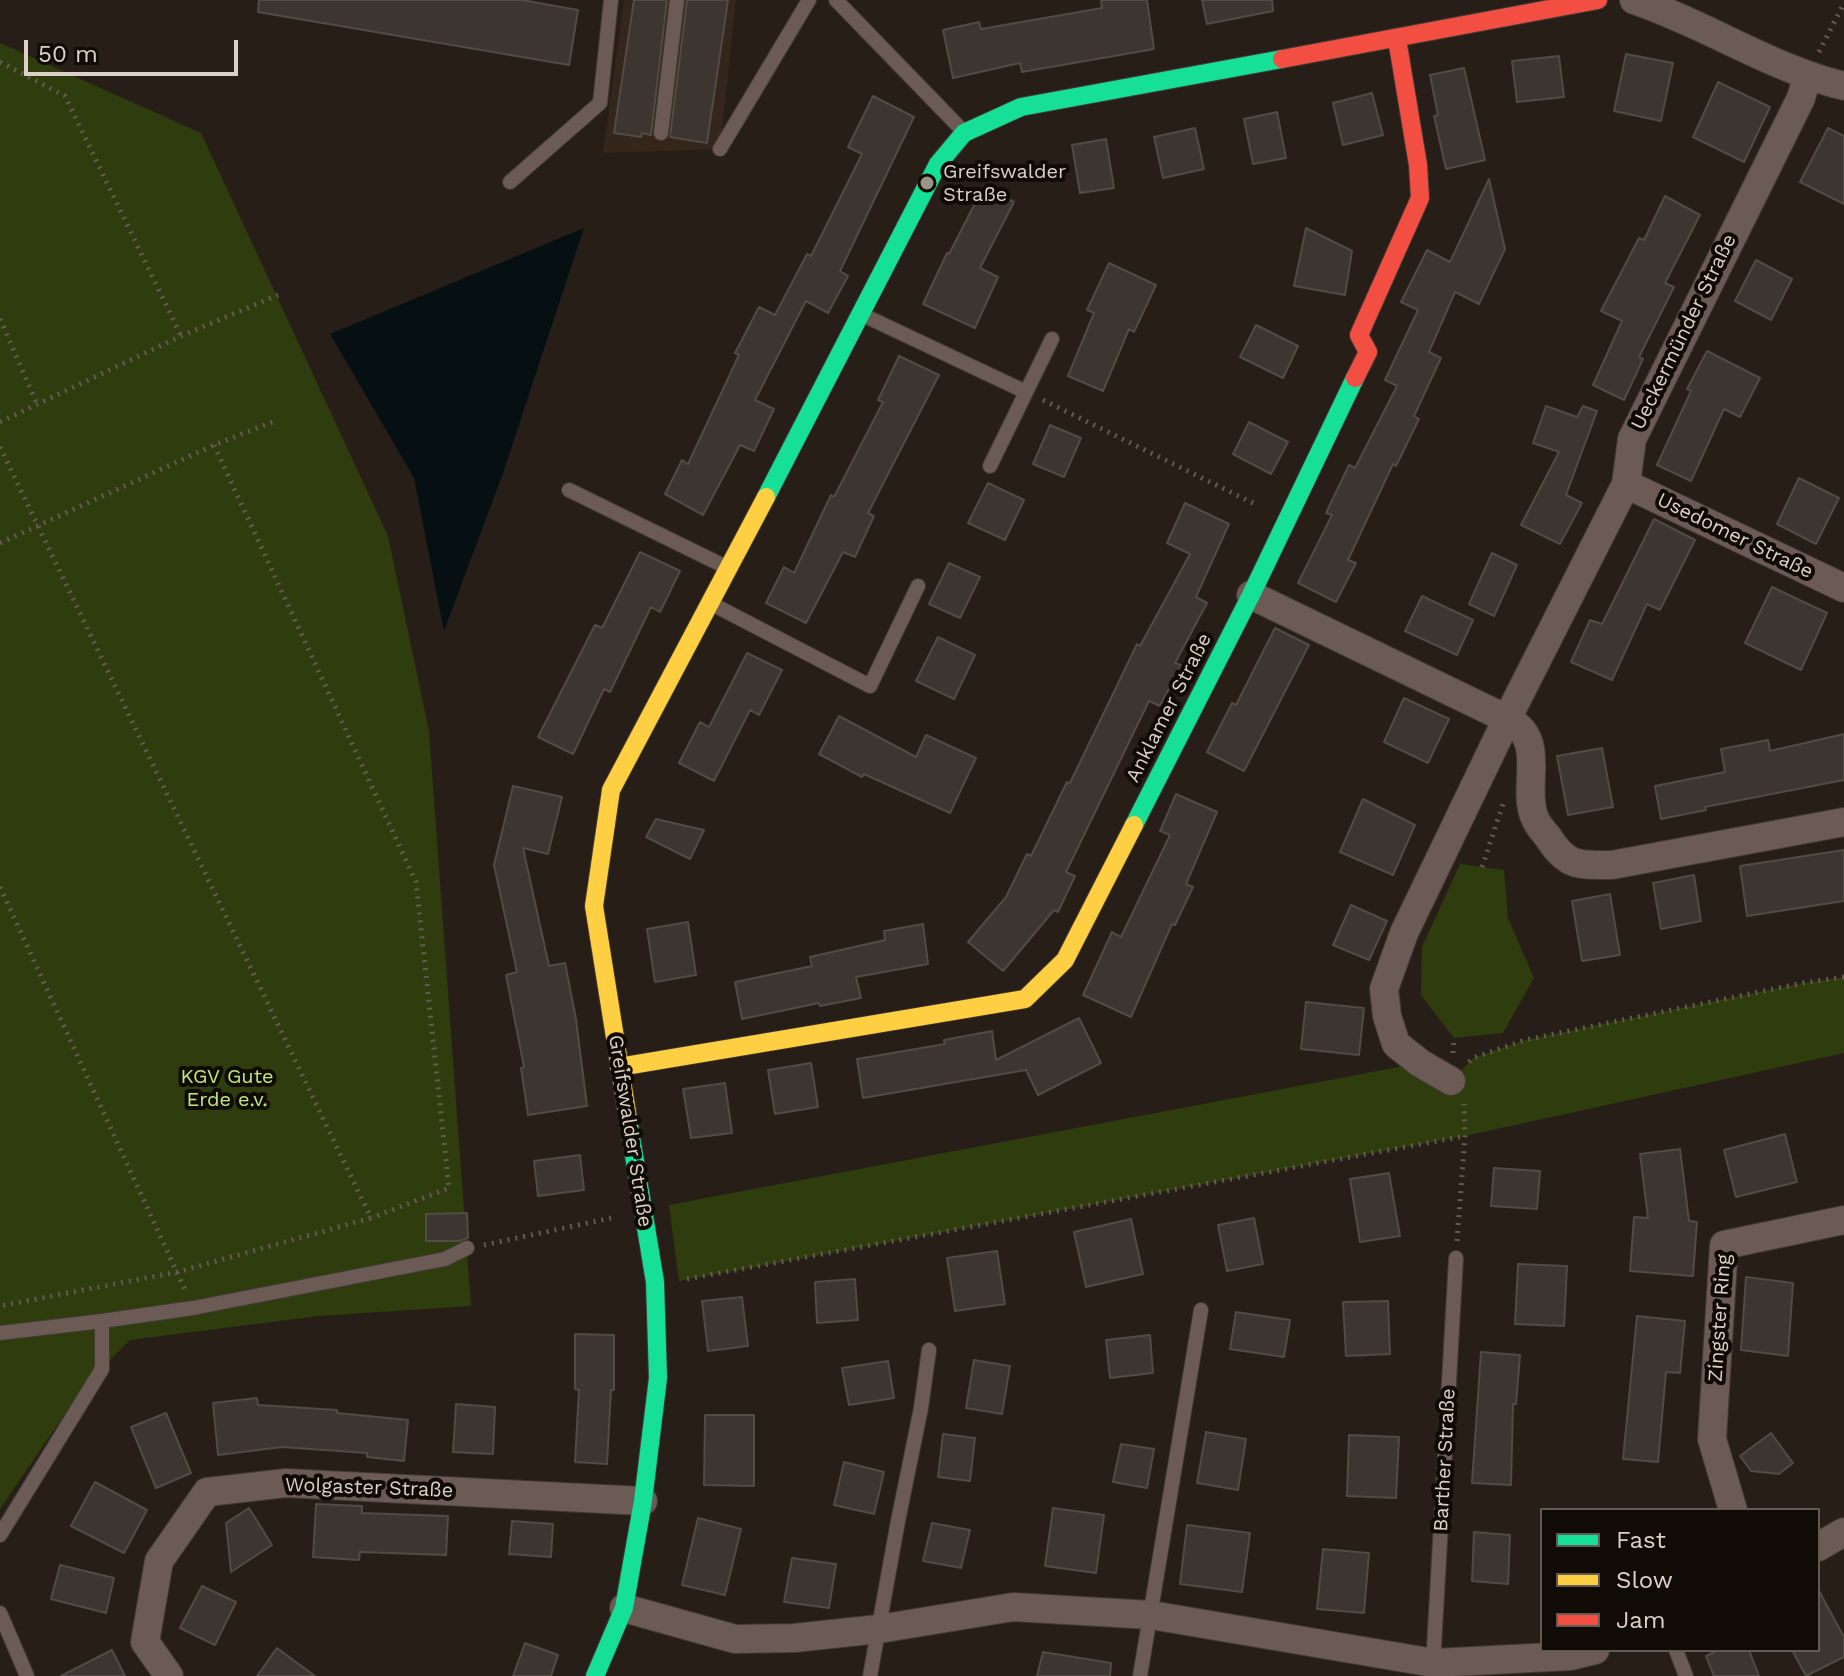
<!DOCTYPE html>
<html>
<head>
<meta charset="utf-8">
<style>
	body { margin:0 }
	#map { position:relative; width:1844px; height:1676px; overflow:hidden; background:#271f17; font-family:"Work Sans",sans-serif }
	canvas { display:block }
	.legend { position:absolute; left:1540px; top:1508px; width:280px; height:144px; box-sizing:border-box; background:#110b05; border:2px solid #625a53; margin:0; padding:10px 14px; list-style:none; font-size:24px; color:#dbd1c7 }
	.legend li { display:flex; align-items:center; gap:16px; height:40px }
	.legend b { width:40px; border:2px solid #625a53 }
	.scale { position:absolute; left:24px; top:40px; width:214px; height:36px; box-sizing:border-box; border:4px solid #dbd1c7; border-top:0; padding-left:10px; font-size:24px; line-height:28px; white-space:nowrap; color:#dbd1c7; -webkit-text-stroke:6px #110b05; paint-order:stroke }
</style>
</head>
<body>
<div id="map">
<canvas width="1844" height="1676"></canvas>
<ul class="legend">
<li><b style="height:10px;background:#16e098"></b>Fast</li>
<li><b style="height:10px;background:#ffcf43"></b>Slow</li>
<li><b style="height:10px;background:#f24e42"></b>Jam</li>
</ul>
<div class="scale">50 m</div>
</div>
<script>
const c = document.querySelector('canvas').getContext('2d');
c.lineJoin = 'round';
function paint(path, color) {
  c.fillStyle = color;
  c.fill(path, 'evenodd');
}
function trace(path, color, width, dash) {
  c.strokeStyle = color;
  c.lineWidth = width;
  c.lineCap = dash ? 'butt' : 'round';
  c.setLineDash(dash || []);
  c.stroke(path);
}
function drawText(font, color, halo, rows, align = 'center') {
  c.font = font + ' "Work Sans",sans-serif';
  c.lineWidth = 8;
  c.setLineDash([]);
  c.textBaseline = 'middle';
  c.strokeStyle = halo;
  c.fillStyle = color;
  for (const [text, x, y, turn = 0] of rows) {
    c.save();
    c.translate(x, y);
    c.rotate((+turn || 0) * Math.PI / 180);
    c.textAlign = isNaN(turn) ? turn : align;
    if (halo) c.strokeText(text, 0, 0);
    c.fillText(text, 0, 0);
    c.restore();
  }
}
paint(new Path2D(`
	M624,0H736L720,149L603,153Z`), '#34261a');
paint(new Path2D(`
	M0,43L201,133L388,536L429,731L471,1306L319,1316L130,1340L84,1386L0,1509Z
	M1460,864L1504,870L1508,918L1534,978L1503,1033L1454,1038L1421,995L1422,947Z
	M1844,977V1053L1465,1136L679,1281L669,1205L1420,1063L1451,1081L1473,1058L1525,1040L1803,983Z`), '#2f3c0d');
paint(new Path2D(`
	M584,228L502,476L444,631L414,478L330,334Z`), '#061013');
const building = new Path2D(`
	M259,0H522L578,10L569,65L258,12Z
	M634,0H667L651,135L642,133L641,137L614,133Z
	M687,0H728L707,143L670,137Z
	M1101,0H1147L1154,49L1022,72L1020,63L953,78L943,30L979,22L981,29L1102,8Z
	M1202,0H1272L1273,11L1207,24Z
	M1626,54L1673,63L1661,121L1614,111Z
	M1559,56L1564,97L1517,102L1512,61Z
	M1464,68L1485,160L1446,169L1434,116L1438,115L1430,75Z
	M1718,82L1770,107L1744,162L1693,137Z
	M1372,93L1383,135L1343,145L1333,103Z
	M873,96L914,117L840,271L848,276L828,313L806,301L755,400L774,409L754,451L740,445L703,515L665,494L682,460L688,464L739,355L735,353L759,307L775,315L807,254L811,256L862,154L848,147Z
	M1277,112L1286,158L1253,164L1244,119Z
	M1195,128L1204,169L1163,178L1154,137Z
	M1828,128L1844,136V204L1800,182Z
	M1106,139L1114,188L1080,193L1072,145Z
	M1489,179L1505,249L1479,304L1455,292L1429,352L1441,358L1414,416L1419,419L1396,466L1393,464L1348,560L1356,563L1336,602L1298,583L1332,515L1326,513L1349,465L1355,468L1397,386L1385,380L1418,310L1401,302L1427,250L1450,262Z
	M984,186L1014,202L980,268L998,277L975,328L923,304L947,253L949,254Z
	M1665,196L1700,215L1665,283L1674,287L1639,357L1643,359L1624,400L1593,385L1622,321L1601,311L1639,238L1644,240Z
	M1306,228L1352,251L1345,295L1294,286Z
	M1756,260L1792,279L1771,320L1735,301Z
	M1109,263L1156,285L1134,332L1129,329L1103,391L1068,376L1094,313L1087,310Z
	M1256,325L1298,346L1283,378L1240,357Z
	M1707,351L1760,378L1740,417L1724,409L1691,481L1657,465L1691,391L1687,389Z
	M899,356L939,375L868,513L874,516L855,557L843,552L806,623L766,603L784,567L794,573L831,495L834,497L883,402L878,400Z
	M1546,406L1577,417L1583,406L1597,411L1566,495L1582,503L1560,544L1521,525L1559,452L1533,443Z
	M1249,422L1288,442L1271,474L1233,454Z
	M1050,425L1081,438L1064,477L1033,464Z
	M1799,478L1839,498L1816,544L1777,524Z
	M988,483L1024,500L1005,540L968,523Z
	M1185,503L1229,524L1196,597L1207,603L1175,663L1181,665L1160,706L1149,701L1066,872L1075,876L1058,912L1054,910L1003,971L968,942L1006,897L1027,854L1031,856L1067,782L1070,783L1137,644L1140,646L1190,554L1167,543Z
	M1654,519L1695,540L1660,610L1647,604L1612,680L1571,662L1590,620L1602,624Z
	M640,552L680,571L660,612L651,607L610,692L604,689L573,754L538,737L595,625L602,628Z
	M1492,553L1517,565L1494,616L1469,604Z
	M949,563L980,577L960,618L929,604Z
	M1772,587L1827,613L1801,670L1745,643Z
	M1422,596L1473,620L1457,655L1405,631Z
	M1275,628L1309,645L1244,771L1207,752L1232,703L1236,705Z
	M938,637L975,655L954,699L916,681Z
	M747,653L782,670L759,715L750,710L714,781L679,763L700,722L709,727Z
	M1404,698L1449,719L1428,763L1384,742Z
	M839,716L916,757L926,735L976,758L950,813L864,774L862,777L819,754Z
	M1844,734V780L1705,807L1706,810L1661,819L1655,786L1725,772L1721,749L1768,740L1770,751Z
	M1602,748L1613,807L1568,815L1557,756Z
	M513,786L562,797L548,854L523,848L549,966L565,963L576,1019L587,1106L528,1115L521,1068L524,1067L506,975L517,972L494,865Z
	M1176,794L1217,812L1186,884L1193,887L1175,925L1172,924L1131,1017L1083,995L1112,932L1121,937L1170,835L1160,831Z
	M1363,799L1415,825L1393,875L1340,852Z
	M656,819L704,830L690,859L646,837Z
	M1844,850V901L1747,916L1740,866Z
	M1694,875L1701,921L1661,929L1653,883Z
	M1610,894L1620,955L1582,961L1572,901Z
	M1351,905L1387,921L1369,960L1333,945Z
	M688,922L696,975L655,982L647,929Z
	M923,924L928,964L856,977L861,998L820,1006L819,1003L742,1019L735,982L812,966L810,957L885,940L884,931Z
	M1306,1002L1364,1008L1359,1055L1301,1049Z
	M1079,1018L1101,1063L1038,1095L1026,1070L863,1098L857,1059L945,1044L944,1040L992,1031L996,1060Z
	M811,1063L818,1107L775,1114L768,1070Z
	M725,1083L732,1133L691,1138L683,1089Z
	M1785,1134L1797,1182L1736,1197L1724,1150Z
	M1680,1149L1689,1221L1697,1222L1693,1276L1630,1271L1634,1217L1648,1218L1640,1154Z
	M580,1155L584,1190L538,1196L534,1161Z
	M1494,1168L1540,1171L1537,1209L1491,1206Z
	M1389,1173L1400,1236L1360,1242L1350,1179Z
	M467,1213L468,1238L459,1241H426V1214Z
	M1254,1218L1263,1264L1227,1271L1218,1225Z
	M1131,1219L1143,1274L1086,1287L1074,1232Z
	M997,1251L1005,1304L955,1311L947,1258Z
	M1518,1264L1567,1266L1564,1326L1515,1324Z
	M1746,1277L1793,1283L1788,1356L1741,1350Z
	M855,1279L858,1320L817,1323L815,1282Z
	M742,1297L748,1346L708,1351L702,1301Z
	M1388,1301L1390,1354L1346,1356L1343,1302Z
	M1236,1312L1290,1320L1284,1357L1230,1349Z
	M1637,1316L1685,1321L1680,1373L1666,1372L1658,1462L1623,1459Z
	M575,1334L614,1335V1390H611L607,1464L575,1462L579,1390L575,1389Z
	M1150,1335L1153,1373L1110,1378L1106,1340Z
	M1481,1352L1520,1355L1516,1404H1513L1511,1485L1472,1483Z
	M974,1360L1010,1366L1002,1414L966,1408Z
	M888,1361L894,1398L849,1405L842,1368Z
	M257,1398L258,1405L337,1410V1413L408,1420L404,1461L367,1457V1453L282,1447L218,1455L213,1403Z
	M456,1404L495,1407L493,1454L453,1452Z
	M166,1413L191,1473L156,1488L131,1427Z
	M705,1415H754V1486L704,1485Z
	M1206,1432L1246,1439L1238,1490L1197,1483Z
	M1771,1433L1793,1463L1779,1474L1751,1471L1740,1456Z
	M943,1434L975,1438L970,1481L938,1477Z
	M1349,1435L1399,1437L1396,1498L1347,1496Z
	M1121,1444L1154,1449L1147,1488L1113,1482Z
	M844,1462L884,1472L874,1514L834,1505Z
	M95,1482L147,1510L124,1553L71,1526Z
	M316,1504L362,1506V1513L448,1516L446,1555L360,1552L359,1560L313,1557Z
	M249,1508L272,1545L231,1572L226,1523Z
	M1053,1508L1104,1515L1096,1573L1045,1566Z
	M698,1518L741,1529L725,1595L682,1585Z
	M512,1521L553,1524L551,1557L509,1554Z
	M932,1523L970,1530L961,1568L923,1561Z
	M1187,1525L1250,1533L1242,1592L1180,1584Z
	M1474,1532L1510,1535L1508,1584L1472,1581Z
	M1323,1549L1369,1553L1364,1613L1317,1609Z
	M792,1558L836,1564L829,1608L784,1602Z
	M60,1565L114,1578L106,1613L51,1599Z
	M202,1586L236,1602L215,1645L180,1628Z
	M1818,1589L1844,1637V1657L1806,1676L1792,1650H1818Z
	M525,1643L558,1655L551,1676H513Z
	M277,1648L315,1676H257Z
	M112,1650L125,1676H61Z
	M1719,1650H1749L1759,1676H1714L1706,1656Z
	M1043,1652L1111,1663L1110,1676H1037Z`);
paint(building, '#3d3630');
trace(building, '#514b44', 2);
const lane = new Path2D(`
	M836,0L964,132
	M661,133L677,0
	M720,149L809,0
	M510,182L600,103L611,0
	M863,315L1026,392
	M990,466L1052,339
	M569,490L726,567
	M712,604L870,686L918,586
	M102,1321L193,1308L445,1259L467,1248
	M0,1333L102,1321V1369L0,1535
	M0,1613L27,1676
	M1676,1650L1686,1676
	M1433,1665L1456,1258
	M870,1676L898,1521L921,1408L929,1350
	M1140,1676L1201,1310`);
const street = new Path2D(`
	M1634,0C1706,24 1770,68 1844,86
	M1807,77L1801,98L1632,439L1626,484L1507,719C1548,739 1522,784 1534,816C1536,823 1543,831 1548,837C1567,867 1578,865 1612,865L1844,822
	M1626,484L1844,588
	M1251,595L1507,719L1404,933L1384,989L1387,1016L1396,1044L1420,1063L1451,1081
	M1733,1510L1712,1439L1724,1245L1844,1220
	M1818,1547L1844,1532
	M624,1608L735,1639L794,1638L879,1629L1013,1607L1151,1615L1434,1663L1571,1656L1595,1650
	M169,1676L145,1642L159,1561L207,1492L286,1483L643,1501`);
const fast = new Path2D(`
	M766,497L938,164L964,133L1021,107L1282,59
	M1134,825L1251,595L1355,378
	M595,1676L624,1608L643,1501L658,1378L655,1282L629,1125`);
const slow = new Path2D(`
	M619,1067L1025,999L1065,960L1134,825
	M629,1125L594,906L611,790L766,497`);
const jam = new Path2D(`
	M1282,59L1598,0
	M1355,378L1368,352L1359,335L1420,198L1418,165L1397,39`);
trace(lane, '#423b35', 16);
trace(street, '#423b35', 30);
trace(fast, '#423b35', 20);
trace(slow, '#423b35', 20);
trace(jam, '#423b35', 20);
trace(new Path2D(`
	M1819,52L1844,3
	M0,62L65,96L181,336
	M0,319L37,404
	M1043,400L1257,505
	M0,422L181,336L278,295
	M214,445L416,882L449,1188L371,1218
	M0,447L371,1218L177,1272L0,1306
	M0,543L214,445L275,421
	M1482,867L1503,804
	M0,887L185,1290
	M1453,1053L1454,1038
	M1469,1062L1473,1058L1525,1040L1803,983L1844,977
	M1457,1241L1465,1136L1464,1104
	M484,1245L611,1218
	M687,1279L1465,1136`), '#655953', 5, [2, 6]);
trace(lane, '#6c5a55', 14);
trace(street, '#6c5a55', 28);
trace(fast, '#16e098', 18);
trace(slow, '#ffcf43', 18);
trace(jam, '#f24e42', 18);
for (const [x, y, r, color] of [
	[927,183,8,"#9c9389"]
]) {
  const dot = new Path2D();
  dot.arc(x, y, r, 0, 2 * Math.PI);
  c.fillStyle = color;
  c.fill(dot);
  trace(dot, '#110b05', 3);
}
drawText('20px', '#dbd1c7', '#110b05', [
	["Greifswalder",943,172],
	["Straße",943,195]
], 'left');
drawText('20px', '#dbd1c7', '#110b05', [
	["Ueckermünder Straße",1684,332,-64],
	["Usedomer Straße",1735,536,26],
	["Anklamer Straße",1169,708,-63],
	["Greifswalder Straße",630,1131,81],
	["Zingster Ring",1720,1318,-86],
	["Barther Straße",1445,1460,-87],
	["Wolgaster Straße",369,1488,2]
]);
drawText('20px', '#c0e87f', '#110b05', [
	["KGV Gute",227,1077],
	["Erde e.v.",227,1100]
]);
</script>
</body>
</html>
